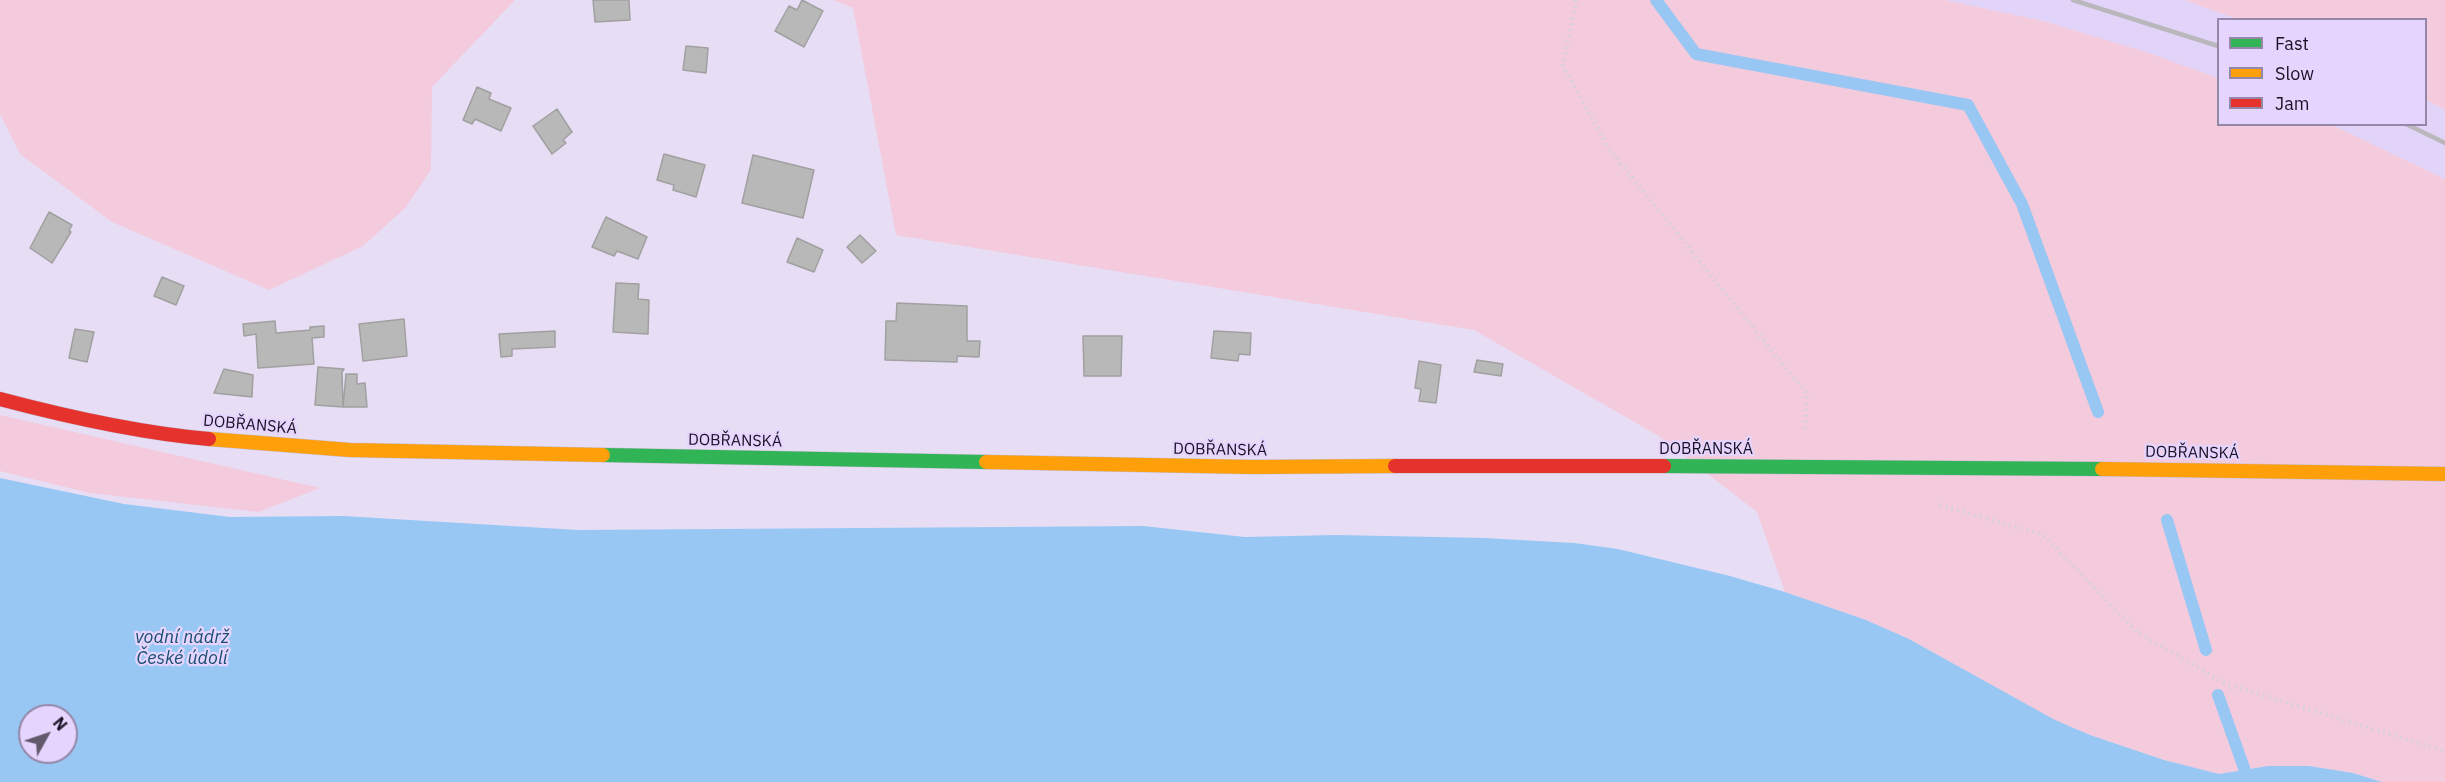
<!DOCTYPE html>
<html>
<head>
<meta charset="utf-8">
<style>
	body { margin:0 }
	#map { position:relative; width:2445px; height:782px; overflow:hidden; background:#e7def5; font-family:"IBM Plex Sans",sans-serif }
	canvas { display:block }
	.legend { position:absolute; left:2217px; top:18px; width:210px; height:108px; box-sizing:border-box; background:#e5d5fe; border:2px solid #9487a7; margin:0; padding:8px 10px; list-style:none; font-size:18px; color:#1a1224 }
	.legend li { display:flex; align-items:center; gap:12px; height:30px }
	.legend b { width:30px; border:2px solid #9487a7 }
	.north { position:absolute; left:18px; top:704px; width:60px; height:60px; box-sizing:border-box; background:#e5d5fe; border:2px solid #9487a7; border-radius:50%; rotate:50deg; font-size:16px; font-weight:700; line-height:24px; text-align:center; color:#1a1224 }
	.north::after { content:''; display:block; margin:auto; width:21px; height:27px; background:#62596d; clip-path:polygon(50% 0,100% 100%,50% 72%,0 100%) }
</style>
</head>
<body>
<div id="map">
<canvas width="2445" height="782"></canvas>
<ul class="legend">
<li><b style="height:8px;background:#30b455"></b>Fast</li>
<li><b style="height:8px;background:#ff9f0a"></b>Slow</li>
<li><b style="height:8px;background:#e5322d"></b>Jam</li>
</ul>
<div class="north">N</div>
</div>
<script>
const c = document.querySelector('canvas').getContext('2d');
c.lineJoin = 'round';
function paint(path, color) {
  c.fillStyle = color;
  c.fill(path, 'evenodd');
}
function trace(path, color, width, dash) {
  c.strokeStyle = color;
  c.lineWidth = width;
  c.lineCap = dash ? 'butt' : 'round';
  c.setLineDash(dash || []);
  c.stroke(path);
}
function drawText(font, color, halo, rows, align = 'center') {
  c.font = font + ' "IBM Plex Sans",sans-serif';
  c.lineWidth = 4.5;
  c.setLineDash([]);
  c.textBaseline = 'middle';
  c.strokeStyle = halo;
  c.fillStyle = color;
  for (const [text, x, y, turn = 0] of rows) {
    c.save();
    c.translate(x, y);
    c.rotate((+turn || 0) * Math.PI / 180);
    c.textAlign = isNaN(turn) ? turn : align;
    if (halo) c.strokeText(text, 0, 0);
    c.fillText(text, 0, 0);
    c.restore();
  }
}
paint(new Path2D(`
	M1945,0H2184L2237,19L2218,20V78L2146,52L2043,21Z
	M2426,100L2445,110V179L2332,125L2426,124Z`), '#e2d4f8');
paint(new Path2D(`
	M0,0H515L432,87L431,170L405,208L363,246L269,290L112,222L20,154L0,114Z
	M833,0H1945L2043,21L2146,52L2218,78V124L2332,125L2445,179V782H2382L2353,773L2309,766H2268L2219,774L2164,760L2090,735L2054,720L1909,639L1866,620L1785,592L1757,512L1657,435L1474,330L896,235L853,8Z
	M2184,0H2445V110L2426,100V20L2237,19Z
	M0,415L320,488L259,512L90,493L0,471Z`), '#f4cadd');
paint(new Path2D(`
	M0,478L124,504L230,517L343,516L578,530L1143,526L1245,537L1336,535L1485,538L1574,543L1618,549L1730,576L1785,592L1866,620L1909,639L2055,720L2090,735L2164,760L2219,774L2268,766H2309L2353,773L2382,782H0ZM30,716H66V752H30Z`), '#98c7f4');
trace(new Path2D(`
	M1656,0L1696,54L1968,105L2022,204L2098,412
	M2167,520L2206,650
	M2218,695L2249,782`), '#98c7f4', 12);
const building = new Path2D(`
	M593,0H629L630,20L595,22Z
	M802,0L823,11L804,47L775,31L789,6L797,10Z
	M686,46L708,48L706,73L683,70Z
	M477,87L491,93L489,99L511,108L501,131L475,119L472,124L463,120Z
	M557,109L572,132L563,140L566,143L552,154L533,126Z
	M664,154L705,165L696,197L673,190L674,185L657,180Z
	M753,155L814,170L803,218L742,203Z
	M49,212L72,225L69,231L71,232L52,263L30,248Z
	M606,217L647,237L638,259L617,251L614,256L592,247Z
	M860,235L876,251L862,263L847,247Z
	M797,238L823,250L814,272L787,262Z
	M162,277L184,286L176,305L154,296Z
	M616,283L639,284L638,299L649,300L648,334L613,332Z
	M897,303L967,306V341H980L979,357L957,356V362L885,360L886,321H896Z
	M404,319L407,356L363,361L359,324Z
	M275,321L276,333L310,330V327L324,326V337L312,338L314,364L258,368L256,334L244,336L243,324Z
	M75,329L94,332L87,362L69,358Z
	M555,331V347L512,349V356L501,357L499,334Z
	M1214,331L1251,333L1250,355L1239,354L1238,361L1211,358Z
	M1083,336H1122L1121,376H1084Z
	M1477,360L1503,364L1501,376L1474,372Z
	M1419,361L1441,365L1436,403L1419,401L1421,389L1415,388Z
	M318,367L344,369L342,372L343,407L315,405Z
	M224,369L253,375L252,397L214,393Z
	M346,374H357V384L365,383L367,407H343Z`);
paint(building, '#b8b8b8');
trace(building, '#a1a0a1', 1.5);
const fast = new Path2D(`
	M603,455L986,462
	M1664,466L2102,469`);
const slow = new Path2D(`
	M209,439L350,450L603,455
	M986,462L1253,467L1395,466
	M2102,469L2445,474`);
const jam = new Path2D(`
	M0,399C68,417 139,433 209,439
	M1395,466H1664`);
trace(fast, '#c5bdd1', 15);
trace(slow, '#c5bdd1', 15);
trace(jam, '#c5bdd1', 15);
trace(new Path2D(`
	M1576,0L1563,66L1610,150L1807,394L1805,429
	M1940,505L2043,535L2137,632L2226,684L2445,751`), '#d4d1d8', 4, [1.5, 4.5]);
trace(fast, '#30b455', 14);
trace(slow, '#ff9f0a', 14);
trace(jam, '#e5322d', 14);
trace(new Path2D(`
	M2073,0L2218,46
	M2406,124L2445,143`), '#b9b7bc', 4.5);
drawText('16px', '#1a1224', '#e5d5fe', [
	["DOBŘANSKÁ",250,425,5],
	["DOBŘANSKÁ",735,441,1],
	["DOBŘANSKÁ",1706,449],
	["DOBŘANSKÁ",1220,450,1],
	["DOBŘANSKÁ",2192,453,1]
]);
drawText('italic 18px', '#184d71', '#e5d5fe', [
	["vodní nádrž",182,638],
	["České údolí",182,659]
]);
</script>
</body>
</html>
